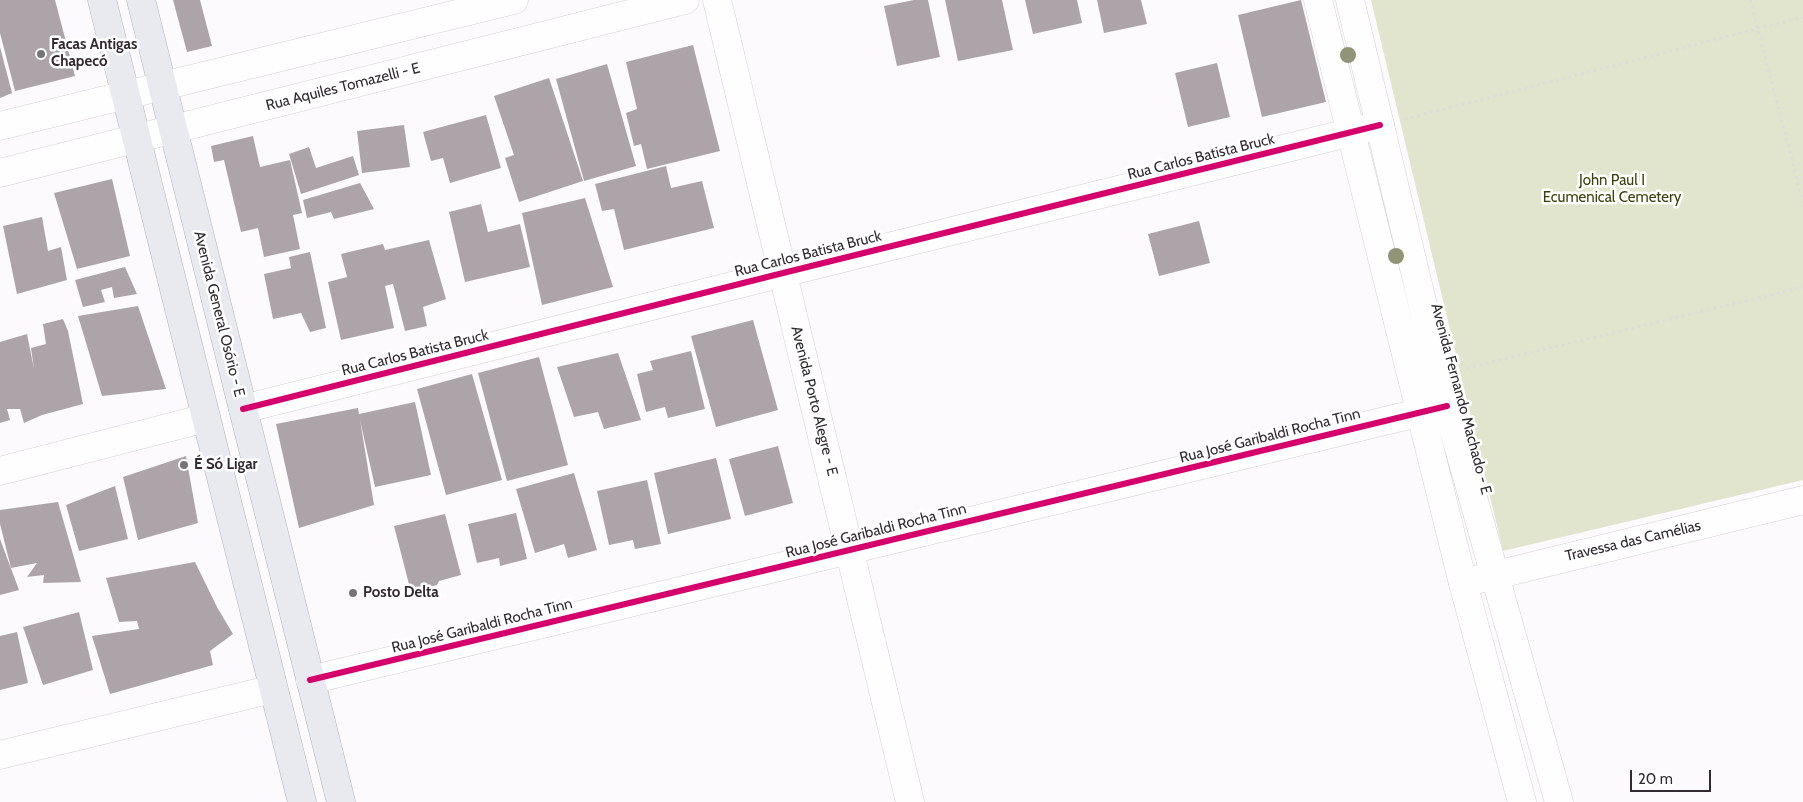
<!DOCTYPE html>
<html>
<head>
<meta charset="utf-8">
<style>
	body { margin:0 }
	#map { position:relative; width:1803px; height:802px; overflow:hidden; background:#fcfafc; font-family:Cabin,sans-serif }
	canvas { display:block }
	.scale { position:absolute; left:1630px; top:770px; width:81px; height:22px; box-sizing:border-box; border:2px solid #312a30; border-top:0; padding-left:6px; font-size:15px; line-height:18px; white-space:nowrap; color:#312a30; -webkit-text-stroke:4px #fff; paint-order:stroke }
</style>
</head>
<body>
<div id="map">
<canvas width="1803" height="802"></canvas>
<div class="scale">20 m</div>
</div>
<script>
const c = document.querySelector('canvas').getContext('2d');
c.lineJoin = 'round';
function paint(path, color) {
  c.fillStyle = color;
  c.fill(path, 'evenodd');
}
function trace(path, color, width, dash) {
  c.strokeStyle = color;
  c.lineWidth = width;
  c.lineCap = dash ? 'butt' : 'round';
  c.setLineDash(dash || []);
  c.stroke(path);
}
function drawText(font, color, halo, rows, align = 'center') {
  c.font = font + ' Cabin,sans-serif';
  c.lineWidth = 5;
  c.setLineDash([]);
  c.textBaseline = 'middle';
  c.strokeStyle = halo;
  c.fillStyle = color;
  for (const [text, x, y, turn = 0] of rows) {
    c.save();
    c.translate(x, y);
    c.rotate((+turn || 0) * Math.PI / 180);
    c.textAlign = isNaN(turn) ? turn : align;
    if (halo) c.strokeText(text, 0, 0);
    c.fillText(text, 0, 0);
    c.restore();
  }
}
paint(new Path2D(`
	M1371,0H1803V480L1503,551Z`), '#e2e5cd');
paint(new Path2D(`
	M0,0H55L75,76L15,91L0,33Z
	M173,0H200L212,46L187,52Z
	M914,0H928L940,57L897,66L884,6Z
	M945,0H1002L1013,50L958,61Z
	M1025,0H1077L1082,23L1033,34Z
	M1097,0H1141L1147,24L1104,33Z
	M1301,0L1326,102L1262,117L1238,15Z
	M693,45L720,151L647,169L641,144L634,146L626,113L637,109L626,62Z
	M0,47L12,93L0,98Z
	M1217,63L1230,117L1188,127L1175,73Z
	M607,64L636,166L584,181L556,79Z
	M549,78L583,181L519,202L505,158L514,155L494,96Z
	M486,115L501,168L450,183L443,158L431,161L423,132Z
	M404,125L410,167L362,173L357,131Z
	M253,136L260,167L290,160L302,213L293,215L300,249L264,257L258,228L241,232L224,160L214,162L211,146Z
	M309,147L316,168L353,156L359,175L301,194L289,154Z
	M666,166L671,188L702,181L714,228L624,250L614,209L602,211L595,184Z
	M112,179L130,256L77,269L54,193Z
	M360,183L374,209L334,219L331,212L307,218L303,200Z
	M585,198L613,287L542,305L522,213Z
	M481,204L488,232L520,224L530,267L465,282L449,212Z
	M42,217L48,251L61,247L67,280L17,294L3,226Z
	M1199,221L1210,263L1159,276L1148,234Z
	M429,240L446,299L423,307L427,326L405,331L393,284L385,286L394,328L341,340L328,282L347,277L341,254L383,244L385,250Z
	M310,252L326,328L310,332L301,313L273,319L264,274L291,268L289,257Z
	M125,267L137,294L114,298L112,287L101,290L105,302L83,307L75,280Z
	M138,306L166,389L102,396L78,316Z
	M63,319L68,331L83,404L42,415L24,423L20,409H7L10,420L0,423V342L27,334L34,369L31,348L46,344L43,324Z
	M753,320L778,410L716,427L691,336Z
	M691,351L705,409L668,418L665,407L646,412L637,374L653,370L650,361Z
	M618,353L641,420L604,429L598,412L574,417L557,367Z
	M539,357L568,465L507,481L478,373Z
	M472,374L502,480L446,495L417,389Z
	M415,402L431,475L375,487L360,420L374,505L299,528L276,424L358,408L359,414Z
	M778,446L793,503L745,516L729,459Z
	M186,456L198,523L138,540L123,477Z
	M716,458L731,519L668,534L654,473Z
	M574,473L597,550L568,558L564,544L535,553L516,489Z
	M647,480L661,544L635,549L633,540L609,545L597,491Z
	M115,486L128,539L79,551L66,505Z
	M58,502L81,582L43,583L44,575L27,577L37,563L11,568L0,524V510Z
	M516,513L527,559L500,566L499,558L477,563L468,524Z
	M445,514L461,575L439,581L437,585L411,592L394,526Z
	M0,539L19,590L0,595Z
	M195,562L217,607L233,634L210,651L213,665L110,694L92,636L139,629L137,621L119,622L106,578Z
	M79,612L93,670L43,685L23,627Z
	M17,632L28,683L0,690V636Z`), '#aca4a9');
const street = new Path2D(`
	M243,409L783,273L1380,125
	M0,471L206,418
	M1463,583L1803,500
	M310,680L1443,407
	M0,755L273,689`);
const secondary = new Path2D(`
	M717,0L910,802
	M1318,0L1463,583L1522,802
	M1350,0L1447,406L1559,802
	M0,126L514,0
	M0,173L685,0`);
const primary = new Path2D(`
	M102,0L302,802
	M141,0L341,802`);
trace(street, '#d4d0d3', 29);
trace(secondary, '#d4d0d3', 29);
trace(primary, '#b0b1bc', 29);
trace(new Path2D(`
	M1750,0L1803,202
	M1405,119L1803,17
	M1467,368L1803,287`), '#ddd', 3, [2.5, 4]);
trace(street, '#fffeff', 28);
trace(secondary, '#fffeff', 28);
trace(primary, '#e8eaf0', 28);
trace(new Path2D(`
	M243,409L783,273L1380,125
	M310,680L1447,406`), '#d6006c', 6);
c.fillStyle = '#929477';
for (const [x, y] of [
	[1348,55],
	[1396,256]
]) {
  c.beginPath();
  c.arc(x, y, 8, 0, 2 * Math.PI);
  c.fill();
}
for (const [x, y, r, color] of [
	[41,54,5,"#787377"],
	[184,465,5,"#787377"],
	[353,593,5,"#787377"]
]) {
  const dot = new Path2D();
  dot.arc(x, y, r, 0, 2 * Math.PI);
  c.fillStyle = color;
  c.fill(dot);
  trace(dot, '#fff', 2);
}
drawText('bold 15px', '#312a30', '#fff', [
	["Facas Antigas",51,45],
	["Chapecó",51,62],
	["É Só Ligar",194,465],
	["Posto Delta",363,593]
], 'left');
drawText('15px', '#312a30', '#fff', [
	["Rua Aquiles Tomazelli - E",343,87,-14],
	["Rua Carlos Batista Bruck",1201,157,-14],
	["Rua Carlos Batista Bruck",808,254,-14],
	["Avenida General Osório - E",219,314,76],
	["Rua Carlos Batista Bruck",415,353,-14],
	["Avenida Fernando Machado - E",1461,399,75],
	["Avenida Porto Alegre - E",814,401,76],
	["Rua José Garibaldi Rocha Tinn",1270,436,-14],
	["Rua José Garibaldi Rocha Tinn",876,531,-14],
	["Travessa das Camélias",1633,541,-13],
	["Rua José Garibaldi Rocha Tinn",482,626,-14]
]);
drawText('15px', '#3c410a', '#fff', [
	["John Paul I",1612,181],
	["Ecumenical Cemetery",1612,198]
]);
</script>
</body>
</html>
